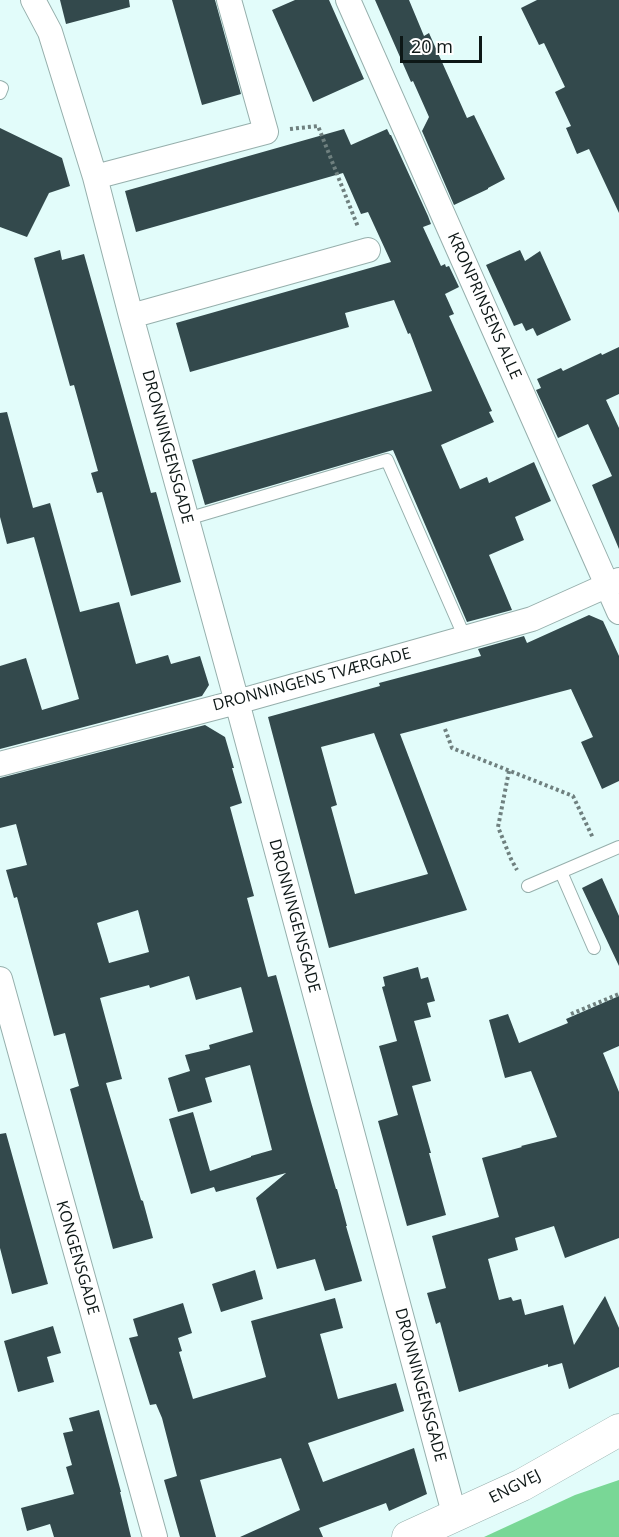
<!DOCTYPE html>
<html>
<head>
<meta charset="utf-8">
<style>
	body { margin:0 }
	#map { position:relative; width:619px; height:1537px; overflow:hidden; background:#e2fcfa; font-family:"Open Sans",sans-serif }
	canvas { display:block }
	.scale { position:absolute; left:400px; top:36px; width:82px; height:27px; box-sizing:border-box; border:3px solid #0d1716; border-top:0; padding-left:8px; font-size:18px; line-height:21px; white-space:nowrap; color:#0d1716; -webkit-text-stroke:4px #fff; paint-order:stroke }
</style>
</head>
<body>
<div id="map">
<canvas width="619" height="1537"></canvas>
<div class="scale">20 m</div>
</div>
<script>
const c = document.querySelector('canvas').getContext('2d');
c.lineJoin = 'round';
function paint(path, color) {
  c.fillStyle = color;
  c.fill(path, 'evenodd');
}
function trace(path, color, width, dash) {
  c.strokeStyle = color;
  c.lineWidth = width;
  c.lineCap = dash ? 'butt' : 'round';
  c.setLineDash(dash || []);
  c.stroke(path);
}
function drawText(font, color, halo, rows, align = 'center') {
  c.font = font + ' "Open Sans",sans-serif';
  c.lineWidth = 6;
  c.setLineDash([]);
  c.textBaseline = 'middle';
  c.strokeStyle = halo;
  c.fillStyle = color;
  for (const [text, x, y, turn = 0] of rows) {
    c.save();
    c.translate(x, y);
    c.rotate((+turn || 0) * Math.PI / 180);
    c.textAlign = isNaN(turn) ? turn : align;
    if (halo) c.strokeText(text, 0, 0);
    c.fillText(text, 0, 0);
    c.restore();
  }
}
paint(new Path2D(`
	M619,1480V1537H484L575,1495Z`), '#79d796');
paint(new Path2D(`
	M60,0H129L130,7L66,24Z
	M172,0H215L241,94L202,105Z
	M295,0H329L364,79L313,102L272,10Z
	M375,0H409L424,36L429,33L467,118L474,115L505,179L488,188V189L454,205L422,131L429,117L413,81L411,82Z
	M537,0H619V213L589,149L577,154L566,128L571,126L555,92L565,87L544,43L539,45L521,8Z
	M0,128L62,158L70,186L49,193L27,237L0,227Z
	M344,129L351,145L387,129L390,135H391L428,216L431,224L423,227L441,266L445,264L446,267L449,266L459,287L445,294L454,314L449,316L492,411L489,412L494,422L441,445L460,489L487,477L489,483L534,462L551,501L515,517L524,540L489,555L512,610L467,622L393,450L205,505L192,460L432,391L410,333L408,334L394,300L345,313L349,327L190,372L176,323L391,262L368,212L361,214L343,173L136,232L125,191Z
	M60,250L62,260L84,254L151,493L156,492L181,582L131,596L102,492L97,493L91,473L98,471L74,385L70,386L34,258Z
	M520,250L525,261L540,251L571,320L537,336L533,328L526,331L522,323L514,326L486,265Z
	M619,347V394L606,400L619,428V549L592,485L612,476L588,424L558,438L536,390L541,388L537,379L561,368L563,371L601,353L602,355Z
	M7,412L33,508L50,503L80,612L119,602L136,664L168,655L171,664L200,656L209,685L202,696L0,749V666L26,658L42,710L79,699L34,537L7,544L0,517V413Z
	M589,615L603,621L619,656V781L602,789L581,742L593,737L571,689L400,734L467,910L329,948L268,717L380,686L379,683L481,656L478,649L524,636L527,643ZM374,733L428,874L355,894L331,807L337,805L321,747Z
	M205,725L225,737L234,768H232L242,803L230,807L254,896L247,898L268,977L276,975L311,1102L336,1189H337L347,1226H346L362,1281L325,1291L315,1259L277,1269L256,1198L286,1173L216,1192L214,1187L191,1194L169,1119L193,1112L210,1171L251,1157V1156L272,1150L250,1065L205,1078L212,1102L178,1112L168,1078L190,1071L185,1055L210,1049L209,1045L253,1032L241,987L196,1000L189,976L150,988L149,985L100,998L122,1079L106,1083L141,1200L143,1201L153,1238L113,1249L70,1089L79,1086L65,1033L54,1036L17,897L14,898L6,870L27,865L16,824L0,828V778ZM138,910L149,952L109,963L97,923Z
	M602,878L619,916V966L582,888Z
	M418,967L421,979L428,977L435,1001L427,1003L431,1017L414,1021L431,1081L412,1086L431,1153H429L446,1215L407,1226L378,1121L398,1115L379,1046L397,1041L382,987L385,986L383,977Z
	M619,996V1046L603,1053L619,1092V1238L565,1258L554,1226L515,1238L518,1250L488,1259L499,1300L511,1297L513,1301L521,1299L525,1315L563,1305L574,1345L605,1296L619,1328V1367L569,1389L562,1363L548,1367V1364L459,1392L440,1322L436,1324L427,1293L446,1288L432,1236L499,1217L482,1158L522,1147L521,1146L557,1137L531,1071L505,1078L489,1020L508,1014L519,1043L568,1023L566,1019Z
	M6,1133L48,1284L12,1294L0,1248V1134Z
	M255,1270L263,1299L221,1312L212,1284Z
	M335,1298L343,1328L320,1334L338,1399L396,1383L404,1411L308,1443L323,1482L414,1448L427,1494L389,1511L386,1503L319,1528L323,1537H240L300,1510L281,1458L200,1480L216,1537H180L164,1480L177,1476L162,1418L156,1404L150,1405L129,1338L138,1336L133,1319L183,1303L192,1333L178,1338L182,1351L179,1352L193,1399L266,1377L251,1321Z
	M53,1326L61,1353L47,1357L54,1382L18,1392L4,1341Z
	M99,1410L121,1492H120L131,1537H54L50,1524L27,1531L21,1508L74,1494L66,1467L72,1465L63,1433L73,1431L69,1418Z`), '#33494c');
const service = new Path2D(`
	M0,87L2,88L0,93
	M187,519L387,460L465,638
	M561,872L594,948
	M528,886L619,847`);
const minor = new Path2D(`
	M33,0L50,32L95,177L131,316L237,702L455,1517
	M348,0L619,612
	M95,177L266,132L229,0
	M131,316L368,250
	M0,764L237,702L532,619L619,580
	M0,979L155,1537`);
const tertiary = new Path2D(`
	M408,1537L522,1485L619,1430`);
trace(service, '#96afac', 14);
trace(minor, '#96afac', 26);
trace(tertiary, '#96afac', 33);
trace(new Path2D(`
	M290,129L318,126L358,227
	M445,729L452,748L573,796L593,838
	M509,771L498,827L511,859L517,870
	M571,1014L619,994`), '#6f807f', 4, [3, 3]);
trace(service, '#fff', 12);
trace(minor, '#fff', 24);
trace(tertiary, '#fff', 32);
drawText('16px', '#0d1716', '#fff', [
	["KRONPRINSENS ALLE",484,306,66],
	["DRONNINGENSGADE",167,447,75],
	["DRONNINGENS TVÆRGADE",312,680,-15],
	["DRONNINGENSGADE",294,916,75],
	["KONGENSGADE",77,1258,74],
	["DRONNINGENSGADE",420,1385,75],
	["ENGVEJ",515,1487,-27]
]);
</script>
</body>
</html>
